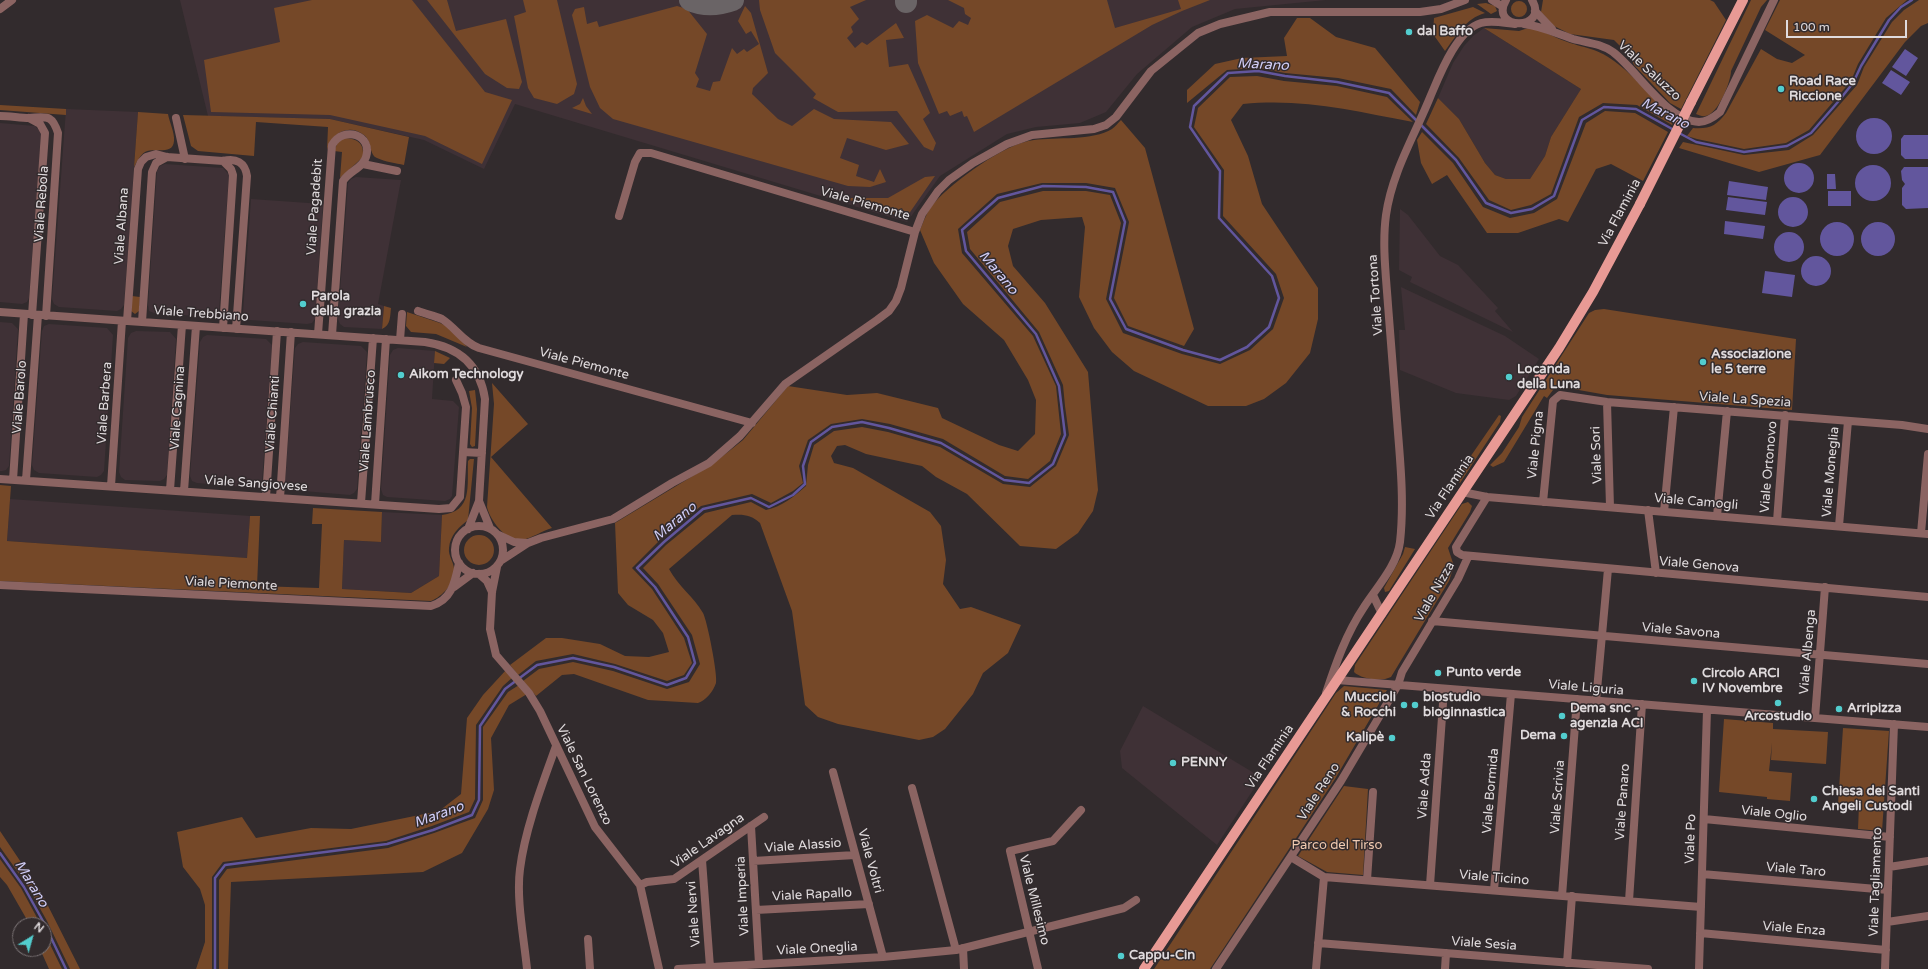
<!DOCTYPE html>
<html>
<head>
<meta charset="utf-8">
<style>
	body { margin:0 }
	#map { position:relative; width:1928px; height:969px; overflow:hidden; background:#322b2d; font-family:"Varela Round",sans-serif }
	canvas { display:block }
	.north { position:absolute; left:12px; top:917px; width:40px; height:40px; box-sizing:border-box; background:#322b2d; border:1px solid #787173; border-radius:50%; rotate:37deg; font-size:11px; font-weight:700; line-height:16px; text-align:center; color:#e0dbdd }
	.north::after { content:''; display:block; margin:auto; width:14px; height:18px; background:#52cdce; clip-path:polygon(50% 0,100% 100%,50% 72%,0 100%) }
	.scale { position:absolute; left:1786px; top:20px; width:121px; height:18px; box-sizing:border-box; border:2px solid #e0dbdd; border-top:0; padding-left:5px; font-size:12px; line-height:14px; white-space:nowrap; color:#e0dbdd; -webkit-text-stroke:3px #322b2d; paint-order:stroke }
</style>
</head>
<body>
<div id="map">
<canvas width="1928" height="969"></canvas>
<div class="north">N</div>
<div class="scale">100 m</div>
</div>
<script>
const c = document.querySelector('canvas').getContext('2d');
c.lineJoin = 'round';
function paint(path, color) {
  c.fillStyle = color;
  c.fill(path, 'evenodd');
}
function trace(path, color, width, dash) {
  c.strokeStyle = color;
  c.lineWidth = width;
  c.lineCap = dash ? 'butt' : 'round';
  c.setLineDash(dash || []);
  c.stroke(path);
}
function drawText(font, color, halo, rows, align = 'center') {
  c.font = font + ' "Varela Round",sans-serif';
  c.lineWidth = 3;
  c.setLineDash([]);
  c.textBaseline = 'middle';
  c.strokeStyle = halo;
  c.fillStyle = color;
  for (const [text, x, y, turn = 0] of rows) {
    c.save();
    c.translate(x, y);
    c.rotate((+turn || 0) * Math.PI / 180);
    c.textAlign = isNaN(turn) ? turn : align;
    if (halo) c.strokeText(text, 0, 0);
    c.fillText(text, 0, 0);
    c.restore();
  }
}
paint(new Path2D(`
	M180,0H1326L1235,9L1192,27L1137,74L1106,112L1080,123L1036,127L1007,134L940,176L907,222L515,104L484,169L424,140L330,119L208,116Z
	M1484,28L1581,89L1551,137L1545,156L1530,179H1506L1495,175L1485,163L1459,119L1438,98L1453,63L1464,46L1473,36Z
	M66,109L138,112L124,305L121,309L117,311L59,307L54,304L52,299Z
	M0,123L35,126L41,132L29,298L27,302L22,304L0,302Z
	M165,164L223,168L229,175L219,311L217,315L212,317L154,313L149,311L148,305L157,171L160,166Z
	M356,177L401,180L378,304L384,306L382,329L344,327L340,324L338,319L348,183L351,179Z
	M251,199L323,204L315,319L312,323L307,324L250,320L245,318L243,312Z
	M1400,209L1408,215L1440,256L1458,265L1498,308L1495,311L1513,332L1410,282L1412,277L1399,270Z
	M1401,287L1505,336L1539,359L1516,396L1509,400L1456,393L1400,370L1399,330H1405Z
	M0,322L12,323L18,329L9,466L6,470L2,471H0Z
	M49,324L107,328L113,335L104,471L101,475L97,477L39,473L34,470L32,465L42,331L44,326Z
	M136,331L170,332L176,339L167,475L164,479L160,481L125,480L121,477L119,472L128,338L131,333Z
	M207,335L266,339L272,345L262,482L259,486L255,488L197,483L192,481L190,476L200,342L203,337Z
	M303,342L361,346L367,352L357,489L354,493L350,495L292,490L287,488L285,482L295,348L298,344Z
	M398,348L435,351L432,399L453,401L459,407L452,496L450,499L445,501L387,497L383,495L381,489L390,355L393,350Z
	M10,499L250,516L247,558L7,541Z
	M382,512L442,515L439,576L411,593L342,589L344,540L381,542Z
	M1143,706L1254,773L1255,787L1217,845L1122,768L1120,751Z`), '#3f3136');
paint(new Path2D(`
	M312,0H412L485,92L512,100L482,164L425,136L330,115L211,112L204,60L280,42L274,8Z
	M427,0H447L456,31L506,19L522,82L519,89L507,88L485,74Z
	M523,0H557L577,84L574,94L557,104L534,98L528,88L514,16L526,12Z
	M759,0H866L850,7L859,19L851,27L853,32L847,38L855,48L862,42L867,45L896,23L904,38L886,40L889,67L908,64L930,113L923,119L936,143L933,151L924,147L897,111L838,112L813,98L816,94L775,53L760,10Z
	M948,0H1107L1115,28L1181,9L1178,0H1210L1182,11L1152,25L974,132L967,116L964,117L962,111L950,116L947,111L939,114L918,63L915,21L927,15L953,28L959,21L968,25L971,18L965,14L964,8Z
	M1543,0H1710L1714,2L1726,20L1681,109L1670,103L1634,65L1631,57L1614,40L1570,34L1554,26L1541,12Z
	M1751,0H1767L1761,7L1731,71C1731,81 1718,115 1705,116C1703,117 1699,115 1696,114Z
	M1780,0H1907L1886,18L1858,64L1851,81L1809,130L1786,143L1744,149L1697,139L1687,136L1693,128C1710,129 1716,126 1726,113L1761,49L1777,59L1792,63L1805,55L1765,30Z
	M1919,0H1928V23L1921,26L1905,42L1820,155L1759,172L1679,148L1683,142L1744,155L1789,150L1813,135L1857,85L1864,67L1892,22L1904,10Z
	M1511 9a8 8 0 1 1 16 0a8 8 0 1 1-16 0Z
	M1486,3L1495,6L1497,11L1491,14L1477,4Z
	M677,6L687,9L707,34L695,73L699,79L696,87L710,91L713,82L720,81L732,48L737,54L744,49L747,52L759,44L751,31L746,34L738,21L745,6L751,13L768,73L753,88L752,94L778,119L792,126L814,109L834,119L891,122L909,144L886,150L847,138L840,158L859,165L856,176L874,182L880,169L886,182L870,187L848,186L613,119L600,108L590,87L572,15L575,9L584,7L587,24L597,21L599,27Z
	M1473,7L1485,13C1465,19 1457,35 1445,51L1433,34L1434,18Z
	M1297,18H1310L1336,37L1375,48L1420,102L1416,115L1391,89L1338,78L1285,73L1258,68L1227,70L1187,103V90L1215,64L1242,58L1287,56L1284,38Z
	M1531,27C1542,30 1552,36 1562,40C1585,49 1597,47 1618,64C1639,80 1654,102 1676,118L1672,125L1637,105L1603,103L1579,117L1551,194L1531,205L1511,210L1489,200L1459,158L1426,124L1438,98L1459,119L1485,163L1495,175L1506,179H1530L1545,156L1551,137L1581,89L1484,28L1519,31Z
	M1257,76L1284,81L1337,86L1387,97L1413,122C1354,111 1303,98 1243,104L1231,120L1248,156L1262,204L1318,288V319L1310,353L1286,383L1264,399L1246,406H1208L1134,371L1112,352L1094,328L1079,297L1085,227L1082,217L1041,220L1013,229L1008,246L1013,266L1045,303L1088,372L1098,490L1093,511L1078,533L1056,549L1020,546L967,494L936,477L922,466L866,454L845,445L837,446L831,456L834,463L853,468L930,512L941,526L946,560L943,584L960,609L971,607L1021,625L1008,653L983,673L973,694L945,729L933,737L919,740L838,724L818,717L805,705L792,611L760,523C751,515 744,514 732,515L669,569C678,586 694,597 703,613C707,620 718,675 716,683C713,692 706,700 698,703L648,700L574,674L562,675L536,696L523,681L539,669L573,662L613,671L667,689L689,682L700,664L692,635L658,584L643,568L666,545L705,513L751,502L766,510C781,507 795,496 806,486L808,465L814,445L834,431L862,427L888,432L940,447L1003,484L1030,487L1056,466L1069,435L1065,406L1063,385L1039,332L970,249L967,232L1000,202L1043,191H1086L1110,195L1121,223L1106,299L1123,333L1182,354L1220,364L1250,350L1273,329L1284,298L1276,274L1223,216L1224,170L1194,127L1198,108L1230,77Z
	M583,98L586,106L592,114L572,108L580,104Z
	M0,105L66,109V115L0,110Z
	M1605,111L1635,113L1668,132L1643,181L1611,164L1596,169L1568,222L1559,219L1518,233H1487L1447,175L1432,184L1421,163L1417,140L1422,132L1453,163L1483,207L1510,218L1534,213L1557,199L1586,123Z
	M138,112L168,114C169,121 175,133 174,141C173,156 154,147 145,152C140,155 137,162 134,167Z
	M183,115L330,119L409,137L404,165C396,163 385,162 377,158C369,155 372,141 364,135C349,123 331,133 327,150L328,127L256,122L254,156L198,151L191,146Z
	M1121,120L1145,148L1194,329L1184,346L1128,326L1114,298L1129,222L1115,188L1086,183H1042L997,194L958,229L962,253L1033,336L1056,386L1061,434L1050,461L1028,479L1005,476L943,439L890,424L862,419L831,424L808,440L799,466L803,483L793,491L771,503L752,494L701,506L661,539L632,568L652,589L684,638L692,663L684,675L667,681L615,664L573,654L536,661L518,675L510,665L546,638H562L600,644L625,656L649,657L669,652L663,633L653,620L628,605L618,593L615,523L711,465L728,452L743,440L788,386L847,395L877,393L938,408L942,418L999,445L1018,451L1035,434L1036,400L1028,380L1004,340L963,304L934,263L920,230C924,221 927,211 934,203C954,181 1005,143 1034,140C1056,137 1093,141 1112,129C1116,126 1118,123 1121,120Z
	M345,138C359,139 364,144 363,157L340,178L342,152L334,151L338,142Z
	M935,176L906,218L843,198H888L925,177Z
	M132,296L140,297L139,311L135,314L131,311Z
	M384,306L391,308C390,316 391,325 382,329Z
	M1604,309L1796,339L1792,410L1607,395L1556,386L1547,398L1544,396L1504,462L1493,467L1490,465L1502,453L1519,427L1522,417L1589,313L1595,310Z
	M407,312L440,323L450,328L467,347L436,334L411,332L406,326Z
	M435,351L450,358L444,364L434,363Z
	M492,383L528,424L491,457L552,528C542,531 532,538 522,540C506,542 490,520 487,507L494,404Z
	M475,390L477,409L475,446L472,447L470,444L472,408L469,391Z
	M1499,415L1501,416L1500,422L1460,483L1455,479Z
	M470,459H474L468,520C459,527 450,535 449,548C448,556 454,562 454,569C455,583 443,596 431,601L0,581V485L11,486L7,541L247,558L250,516H260L257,586L319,588L322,524H312L313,508L382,512L381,542L344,540L342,589L411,593L439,576L442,515C473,511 467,486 468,461Z
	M1468,502L1472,506L1470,512L1448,548L1454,566L1449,581L1391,677C1381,682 1361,679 1354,672L1355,665L1462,504Z
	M464 550a15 15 0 1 1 30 0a15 15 0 1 1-30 0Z
	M1405,547L1415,549L1389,591L1385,592L1384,588L1403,554Z
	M506,670L513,677L503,686L476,725L475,799L469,812L432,826L386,841L223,862L212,877V969H196L205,942V905L200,889L183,867L177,832L242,817L256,838L311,828L351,829L439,811L461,794L467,718L483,695Z
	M519,685L527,694L509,705L491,738L494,790L488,809L462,853L423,872L231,882L228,969H219V880L227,869L388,848L434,833L475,818L483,800V727L508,692Z
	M1344,686L1387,690L1335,779L1210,969H1154L1336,693Z
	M1724,719L1773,723V729L1828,732L1826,764L1771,760L1772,743L1769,771L1792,773L1790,801L1767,799V797L1719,792Z
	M1843,728L1889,731L1882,831L1858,829L1859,805L1838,804Z
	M1344,786L1368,789L1363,875L1327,872L1298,856Z
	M0,831L41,892L80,969H70L47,921L27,885L0,847Z
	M0,859L21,888L41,925H30L7,885L0,877Z
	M44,932L62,969H49L40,949H44Z`), '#754828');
paint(new Path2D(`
	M1905,49L1918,58L1906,76L1892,67Z
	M1891,70L1910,82L1901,95L1882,83Z
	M1856 136a18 18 0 1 1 36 0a18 18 0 1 1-36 0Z
	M1904,135H1928V159H1905L1901,155V139Z
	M1784 178a15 15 0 1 1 30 0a15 15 0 1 1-30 0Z
	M1855 183a18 18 0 1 1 36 0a18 18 0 1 1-36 0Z
	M1904,167H1928V208L1906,209L1902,205V188L1905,184L1902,180L1901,171Z
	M1827,174H1835L1836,189H1827Z
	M1729,181L1768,187L1766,200L1727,195Z
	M1828,191H1851V206H1828Z
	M1728,197L1767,202L1765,215L1726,210Z
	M1778 212a15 15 0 1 1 30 0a15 15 0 1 1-30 0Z
	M1725,221L1765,226L1763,239L1724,234Z
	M1820 239a17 17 0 1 1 34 0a17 17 0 1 1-34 0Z
	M1861 239a17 17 0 1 1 34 0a17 17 0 1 1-34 0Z
	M1774 247a15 15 0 1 1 30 0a15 15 0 1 1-30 0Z
	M1801 271a15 15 0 1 1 30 0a15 15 0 1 1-30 0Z
	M1765,271L1795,275L1792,297L1762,293Z`), '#62569d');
trace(new Path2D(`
	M1679,133L1696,142L1744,152L1787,146L1811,133L1837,103L1853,83L1861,66L1889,20L1901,7L1912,0
	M0,853L24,887L44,923L66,969
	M215,969V878L225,865L387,844L433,830L472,815L479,800L480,726L505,689L537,665L573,658L614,667L667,685L686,678L695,663L688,637L655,587L637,568L664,542L703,509L751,498L769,507L793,495L805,484L803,466L811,442L832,427L862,422L889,428L941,443L1004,480L1029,483L1053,464L1065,435L1059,386L1036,334L966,251L962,230L998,198L1043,186L1086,187L1113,192L1125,222L1110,299L1126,329L1183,350L1220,360L1247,347L1269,327L1279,298L1272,276L1219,218L1220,171L1190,127L1194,106L1228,73L1258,71L1285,76L1337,82L1389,93L1456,160L1486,203L1511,213L1532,209L1554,196L1582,120L1604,107L1636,109L1674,130`), '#62569d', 2.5);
trace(new Path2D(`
	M690,0C703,6 719,5 733,0
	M906,0V2`), '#6a6466', 22);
trace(new Path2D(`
	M1492,0L1503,7
	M1506,0C1488,31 1550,31 1532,0
	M0,9L12,0
	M1535,11L1552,29
	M1524,24C1541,26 1556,33 1573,39C1587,43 1600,43 1613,52C1637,70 1667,121 1699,122C1707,122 1714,117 1720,112L1774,0
	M0,116C10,116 20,118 29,118C47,117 52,114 58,133L46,316
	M29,118L40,124L45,133L32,315
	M176,118L185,159
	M363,164L397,171
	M619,216L635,162L640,153H651L915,232
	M418,311C426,314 435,316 442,319C456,328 463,342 479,348L752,423
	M0,312L425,342C459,347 480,365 485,399L479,501L468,529
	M127,321L138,169L141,162L146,157L156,154L167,157L223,161C236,158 245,162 247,176L236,329
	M142,322L152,172L156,163L167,157
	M223,328L233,175L231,169L223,161
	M318,334L332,145C344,125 373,135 366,157C363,168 349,171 343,181L332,335
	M400,340L402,314
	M1607,402L1610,507
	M463,452L482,453
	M0,479L439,509L451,508L460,497L466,407L462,393L456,380
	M13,480L24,314
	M26,480L38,315
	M111,486L122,321
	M170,490L182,325
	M184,491L196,326
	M1462,492L1487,497L1928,534
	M266,497L277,331
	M1487,497L1456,547L1457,552L1462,555L1928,597
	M280,498L291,332
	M479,501L490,528
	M1543,502L1553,401L1560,395L1607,402L1902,425L1928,429
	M361,503L373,338
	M375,504L386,339
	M1648,510L1656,573
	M1664,512L1674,407
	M1717,516L1727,411
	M1777,521L1785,415
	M455 550a24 24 0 1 1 48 0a24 24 0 1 1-48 0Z
	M1839,526L1848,421
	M1921,533L1928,454
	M499,535L514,542L527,543
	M502,560L528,543L541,538L613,519L672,483L709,463L740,436L785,384L877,320L889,311L896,301L901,288L915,232L922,214L938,191L949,180L973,163L1007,144L1032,135L1094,129L1106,125L1116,117L1151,71L1198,33L1220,24L1270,12H1420L1441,9L1465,0
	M497,567L492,592L490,629L496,655L529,693L540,711L595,827L640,885L659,969
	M479,574L487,581L492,592
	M0,585L431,606C452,600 455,582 459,563
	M454,587L473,573
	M1373,595L1382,614
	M1432,621L1928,664
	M1337,680L1928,727
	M1326,693C1336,663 1346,634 1364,607C1376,588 1397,566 1400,542C1404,506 1401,469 1398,433C1395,390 1391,348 1388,305C1386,276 1382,244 1386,215C1392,172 1415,135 1431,95C1440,74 1457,30 1481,23C1492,20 1504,23 1515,24
	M1596,701L1608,569
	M1815,718L1825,587
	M833,772L883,957
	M912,788L956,950
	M1704,819L1890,837
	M751,826L759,964
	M1291,857L1324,877L1701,907
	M702,860L710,967
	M753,861L855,855
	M1889,867L1928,861
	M1702,874L1888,890
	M1367,880L1373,792
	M640,885L647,882L674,879L764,817
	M1430,885L1444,689
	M1494,890L1511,694
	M1562,896L1577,699
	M1629,901L1642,704
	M756,910L869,904
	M1887,922L1928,916
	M1700,933L1886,950
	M588,939L590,969
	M1318,943L1648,969
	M963,948L964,969
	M1567,963L1572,896
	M527,969C524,938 516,899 520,869C525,829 542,785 556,746
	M678,969L883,957L956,950L1124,908L1136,900
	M1038,969L1010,851L1053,841L1081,810
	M1216,969L1341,781L1398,685L1402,672L1458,579L1468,557
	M1316,969L1324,877
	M1445,969L1446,953
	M1699,969L1707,710
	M1885,969L1894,724`), '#8b6462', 8);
trace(new Path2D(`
	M1691,102L1743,0
	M1144,969L1559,348L1593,292L1640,204`), '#e89a95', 10);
trace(new Path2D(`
	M1640,204L1691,102`), '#e89a95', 10);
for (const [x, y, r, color] of [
	[1409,32,4,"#52cdce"],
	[1781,89,4,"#52cdce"],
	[303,304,4,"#52cdce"],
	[1703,362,4,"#52cdce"],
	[401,375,4,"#52cdce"],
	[1509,377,4,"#52cdce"],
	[1438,673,4,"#52cdce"],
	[1694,681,4,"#52cdce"],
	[1778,703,4,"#52cdce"],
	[1404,705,4,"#52cdce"],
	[1415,705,4,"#52cdce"],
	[1839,709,4,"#52cdce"],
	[1562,716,4,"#52cdce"],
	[1564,736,4,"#52cdce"],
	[1392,738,4,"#52cdce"],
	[1173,763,4,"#52cdce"],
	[1814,799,4,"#52cdce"],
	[1121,956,4,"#52cdce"]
]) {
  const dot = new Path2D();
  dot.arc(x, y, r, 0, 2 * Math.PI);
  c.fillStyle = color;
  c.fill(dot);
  trace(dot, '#322b2d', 1.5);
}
drawText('bold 13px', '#e0dbdd', '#322b2d', [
	["dal Baffo",1417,32],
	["Road Race",1789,82],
	["Riccione",1789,97],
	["Parola",311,297],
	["della grazia",311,312],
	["Associazione",1711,355],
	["le 5 terre",1711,370],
	["Locanda",1517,370],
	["della Luna",1517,385],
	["Aikom Technology",409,375],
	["Punto verde",1446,673],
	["Circolo ARCI",1702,674],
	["IV Novembre",1702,689],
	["Muccioli",1396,698,"right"],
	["& Rocchi",1396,713,"right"],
	["biostudio",1423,698],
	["bioginnastica",1423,713],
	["Dema snc -",1570,709],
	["agenzia ACI",1570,724],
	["Arripizza",1847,709],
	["Arcostudio",1778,717,"center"],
	["Dema",1556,736,"right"],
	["Kalipè",1384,738,"right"],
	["PENNY",1181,763],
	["Chiesa dei Santi",1822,792],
	["Angeli Custodi",1822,807],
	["Cappu-Cin",1129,956]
], 'left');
drawText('13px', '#e0dbdd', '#322b2d', [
	["Viale Saluzzo",1649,71,43],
	["Viale Rebola",42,204,-86],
	["Viale Piemonte",865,204,16],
	["Viale Pagadebit",315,207,-86],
	["Via Flaminia",1620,213,-62],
	["Viale Albana",122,226,-86],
	["Viale Tortona",1376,295,-94],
	["Viale Trebbiano",201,314,4],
	["Viale Piemonte",584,364,15],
	["Viale Barolo",20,397,-86],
	["Viale La Spezia",1745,400,4],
	["Viale Barbera",105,403,-86],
	["Viale Cagnina",178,408,-86],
	["Viale Chianti",273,414,-86],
	["Viale Lambrusco",368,421,-86],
	["Viale Pigna",1536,445,-84],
	["Viale Sori",1597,455,-92],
	["Viale Ortonovo",1769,467,-85],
	["Viale Moneglia",1831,472,-85],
	["Viale Sangiovese",256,484,4],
	["Via Flaminia",1450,487,-56],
	["Viale Camogli",1696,502,5],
	["Viale Genova",1699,565,5],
	["Viale Piemonte",231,584,3],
	["Viale Nizza",1435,592,-60],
	["Viale Savona",1681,631,5],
	["Viale Albenga",1808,652,-85],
	["Viale Liguria",1586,688,5],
	["Via Flaminia",1270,757,-56],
	["Viale San Lorenzo",584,775,64],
	["Viale Adda",1425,786,-86],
	["Viale Bormida",1491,791,-85],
	["Viale Reno",1319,792,-57],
	["Viale Scrivia",1558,797,-86],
	["Viale Panaro",1623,802,-86],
	["Viale Oglio",1774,814,6],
	["Viale Po",1691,839,-88],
	["Viale Lavagna",708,841,-35],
	["Viale Alassio",803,846,-4],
	["Viale Voltri",870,861,75],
	["Viale Taro",1796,870,5],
	["Viale Ticino",1494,878,5],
	["Viale Tagliamento",1876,882,-88],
	["Viale Rapallo",812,895,-3],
	["Viale Imperia",743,896,-93],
	["Viale Millesimo",1034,900,76],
	["Viale Nervi",694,914,-94],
	["Viale Enza",1794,929,5],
	["Viale Sesia",1484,944,4],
	["Viale Oneglia",817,949,-3]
]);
drawText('13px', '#f1cab0', '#322b2d', [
	["Parco del Tirso",1337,846]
]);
drawText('italic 14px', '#d0ccf5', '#322b2d', [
	["Marano",1263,65,3],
	["Marano",1665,114,27],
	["Marano",998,273,50],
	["Marano",675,522,-40],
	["Marano",439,815,-20],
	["Marano",31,884,59]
]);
</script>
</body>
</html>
